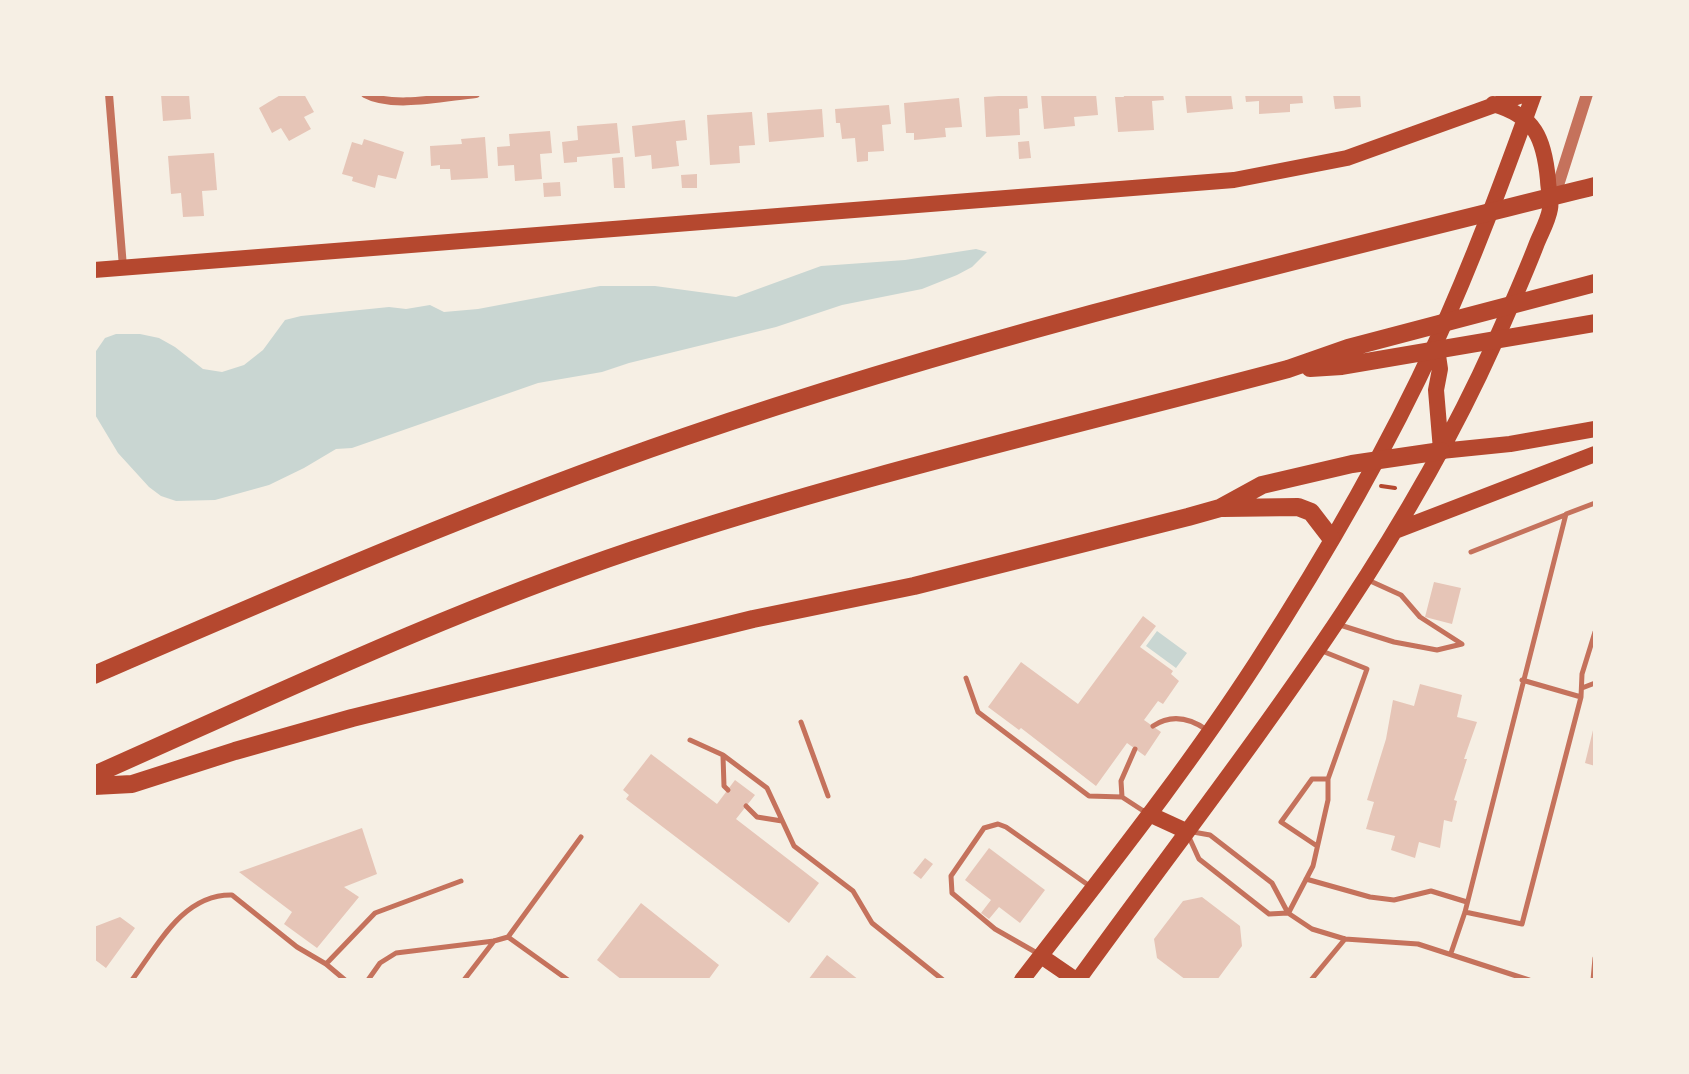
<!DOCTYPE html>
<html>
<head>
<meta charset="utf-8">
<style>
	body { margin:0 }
	#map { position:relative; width:1689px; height:1074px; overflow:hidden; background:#f6efe4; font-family:Helvetica,sans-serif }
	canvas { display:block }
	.frame { position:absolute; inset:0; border:96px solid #f6efe4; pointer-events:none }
</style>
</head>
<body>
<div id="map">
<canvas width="1689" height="1074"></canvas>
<div class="frame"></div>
</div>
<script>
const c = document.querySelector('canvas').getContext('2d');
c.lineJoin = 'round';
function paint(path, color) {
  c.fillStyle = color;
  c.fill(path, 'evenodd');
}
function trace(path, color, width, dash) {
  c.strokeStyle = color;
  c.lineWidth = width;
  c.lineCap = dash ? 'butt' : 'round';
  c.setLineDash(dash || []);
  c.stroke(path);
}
paint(new Path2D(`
	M976,249L987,252L972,267L957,275L922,289L842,305L776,327L629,363L602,372L538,383L352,448L336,449L304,468L269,485L215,500L176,501L161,496L149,487L118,453L94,413V354L105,338L116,334H140L159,338L175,347L203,369L222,372L244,365L263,350L285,320L301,316L389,307L406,309L430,305L444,312L478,309L600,286H655L736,297L821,266L905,260Z
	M1157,631L1187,653L1176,668L1146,646Z`), '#c9d6d2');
paint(new Path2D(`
	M161,94H189L191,119L163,121Z
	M282,94H304L314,112L304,117L311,129L289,141L281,128L272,133L259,108Z
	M1027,94L1028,108L1019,109L1020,135L986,137L984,97Z
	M1041,94H1096L1098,115L1074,117L1075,126L1044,129Z
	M1123,94H1163L1164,100L1152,101L1154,130L1118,132L1115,97H1124Z
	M1185,94H1231L1233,109L1187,113Z
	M1245,94H1302L1303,103L1290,104V112L1259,114V101L1246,102Z
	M1333,94H1360L1361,107L1335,109Z
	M959,98L962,127L945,128L946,137L914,140V133H906L904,103Z
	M889,105L891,124L882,125L884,151L868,152V161L857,162L855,138L842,139L840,123H836L835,109Z
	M822,109L824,137L769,142L767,113Z
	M752,112L755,145L739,146L740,163L710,165L707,115Z
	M685,120L687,140L676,141L679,166L652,169L651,155L635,157L632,126Z
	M617,123L620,153L577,157V162L564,163L562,142L578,140L577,126Z
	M550,131L552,153L540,154L542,179L515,181L514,165L498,166L497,147L510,146L509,134Z
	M485,137L488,178L451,180L450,169H440V165L431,166L430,146L462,144L461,139Z
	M364,139L404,152L396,179L378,175L375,188L352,181L353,177L342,174L352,142L362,145Z
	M1029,141L1031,158L1019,159L1018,142Z
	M214,153L217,190L202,191L204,216L183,217L181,193L171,194L168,156Z
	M623,157L625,188H614L612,158Z
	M697,174V188H682L681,175Z
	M560,182L561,196L544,197L543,183Z
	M1434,582L1461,588L1452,624L1425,617Z
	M1143,616L1156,626L1140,647L1173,671L1171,674L1179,681L1163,704L1158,701L1144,720L1161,732L1145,756L1127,743L1096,786L1021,728L1019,730L988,707L1021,662L1078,704Z
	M1420,684L1462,695L1457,717L1477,722L1464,759H1467L1454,800L1457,801L1452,822L1444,820L1440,848L1419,842L1415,858L1391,850L1395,836L1366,829L1374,802L1367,800L1386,739L1393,700L1414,706Z
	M1594,726H1595V766L1585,763Z
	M651,754L717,804L735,780L755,795L736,819L819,883L789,923L626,799L629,795L623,790Z
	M362,828L377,874L344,887L359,897L317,948L284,924L292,912L239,872Z
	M989,848L1045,890L1020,923L999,907L989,919L981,913L991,900L965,880Z
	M925,858L933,864L921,879L913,873Z
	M1202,897L1240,926L1242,946L1217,980H1186L1157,958L1154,939L1183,901Z
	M641,903L719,965L708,980H622L597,960Z
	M120,917L135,928L106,968L94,959V927Z
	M827,955L859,980H808Z`), '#e6c5b7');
trace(new Path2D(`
	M1381,486L1395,488`), '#b5482f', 4);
trace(new Path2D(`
	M1471,552L1565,515
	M1340,625L1394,642L1437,650L1462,644L1420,617L1401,595L1368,580
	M966,678L978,712L1089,796L1122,797
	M1522,680L1581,697
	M1582,688L1595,683
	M801,722L828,796
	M1153,726C1171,714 1190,718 1207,730
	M690,740L723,755L767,788L794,846L853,891L872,923L943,980
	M1135,749L1121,781L1122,797L1145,812
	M723,756L724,786L728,790
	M746,806L757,817L782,821
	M1193,832L1210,835L1272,883L1288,913L1312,929L1345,939L1418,944L1529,980
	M1188,835L1199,859L1269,914L1288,913
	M1317,846L1281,822L1312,779H1328
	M1306,879L1370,897L1394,900L1431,891L1467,902
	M1289,912L1313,866L1328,800V779L1367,669L1322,651
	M1465,912L1522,924L1581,697L1582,674L1595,632
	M508,937L581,837
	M1037,953L995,929L952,893L951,876L984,828L998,824L1006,827L1091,887
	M1451,953L1465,912L1566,514L1595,503
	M132,980C158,945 183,894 232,895L297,947L326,964
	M345,980L326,964L375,913L461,881
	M368,980L380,963L396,953L494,941L508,937L568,980
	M464,980L494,941
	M1311,980L1345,939
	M1593,980L1595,958`), '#c5725c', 5);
trace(new Path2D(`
	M109,94L123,267
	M365,94C392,109 445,97 476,94`), '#c5725c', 8);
trace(new Path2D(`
	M1553,201L1587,94`), '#c5725c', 12);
trace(new Path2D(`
	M94,270L1234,180L1347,158L1525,94
	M1436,342L1440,369L1436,390L1441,450
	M1441,451L1510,444L1595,429
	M1395,531L1595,454
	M1149,814L1186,831
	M1041,956L1076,980
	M1022,980C1102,876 1184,774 1256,663C1322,561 1385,453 1436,342C1473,261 1504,177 1534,94
	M1078,980C1226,775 1390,576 1494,344C1509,310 1524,277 1537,243C1541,233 1548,221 1550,209C1552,200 1548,189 1548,180C1544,138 1535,116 1493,104`), '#b5482f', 16);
trace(new Path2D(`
	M1310,368L1342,366L1595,323
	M1223,508L1298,507L1311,512L1331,538
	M94,675C288,591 483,506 684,437C982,335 1289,262 1595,186
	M94,775C272,696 448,612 633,550C847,478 1069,427 1288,369L1348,348L1595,283
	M94,786L132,784L235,751L352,718L753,619L914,586L1188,517L1220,508L1262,485L1352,464L1441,451`), '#b5482f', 18);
</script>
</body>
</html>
